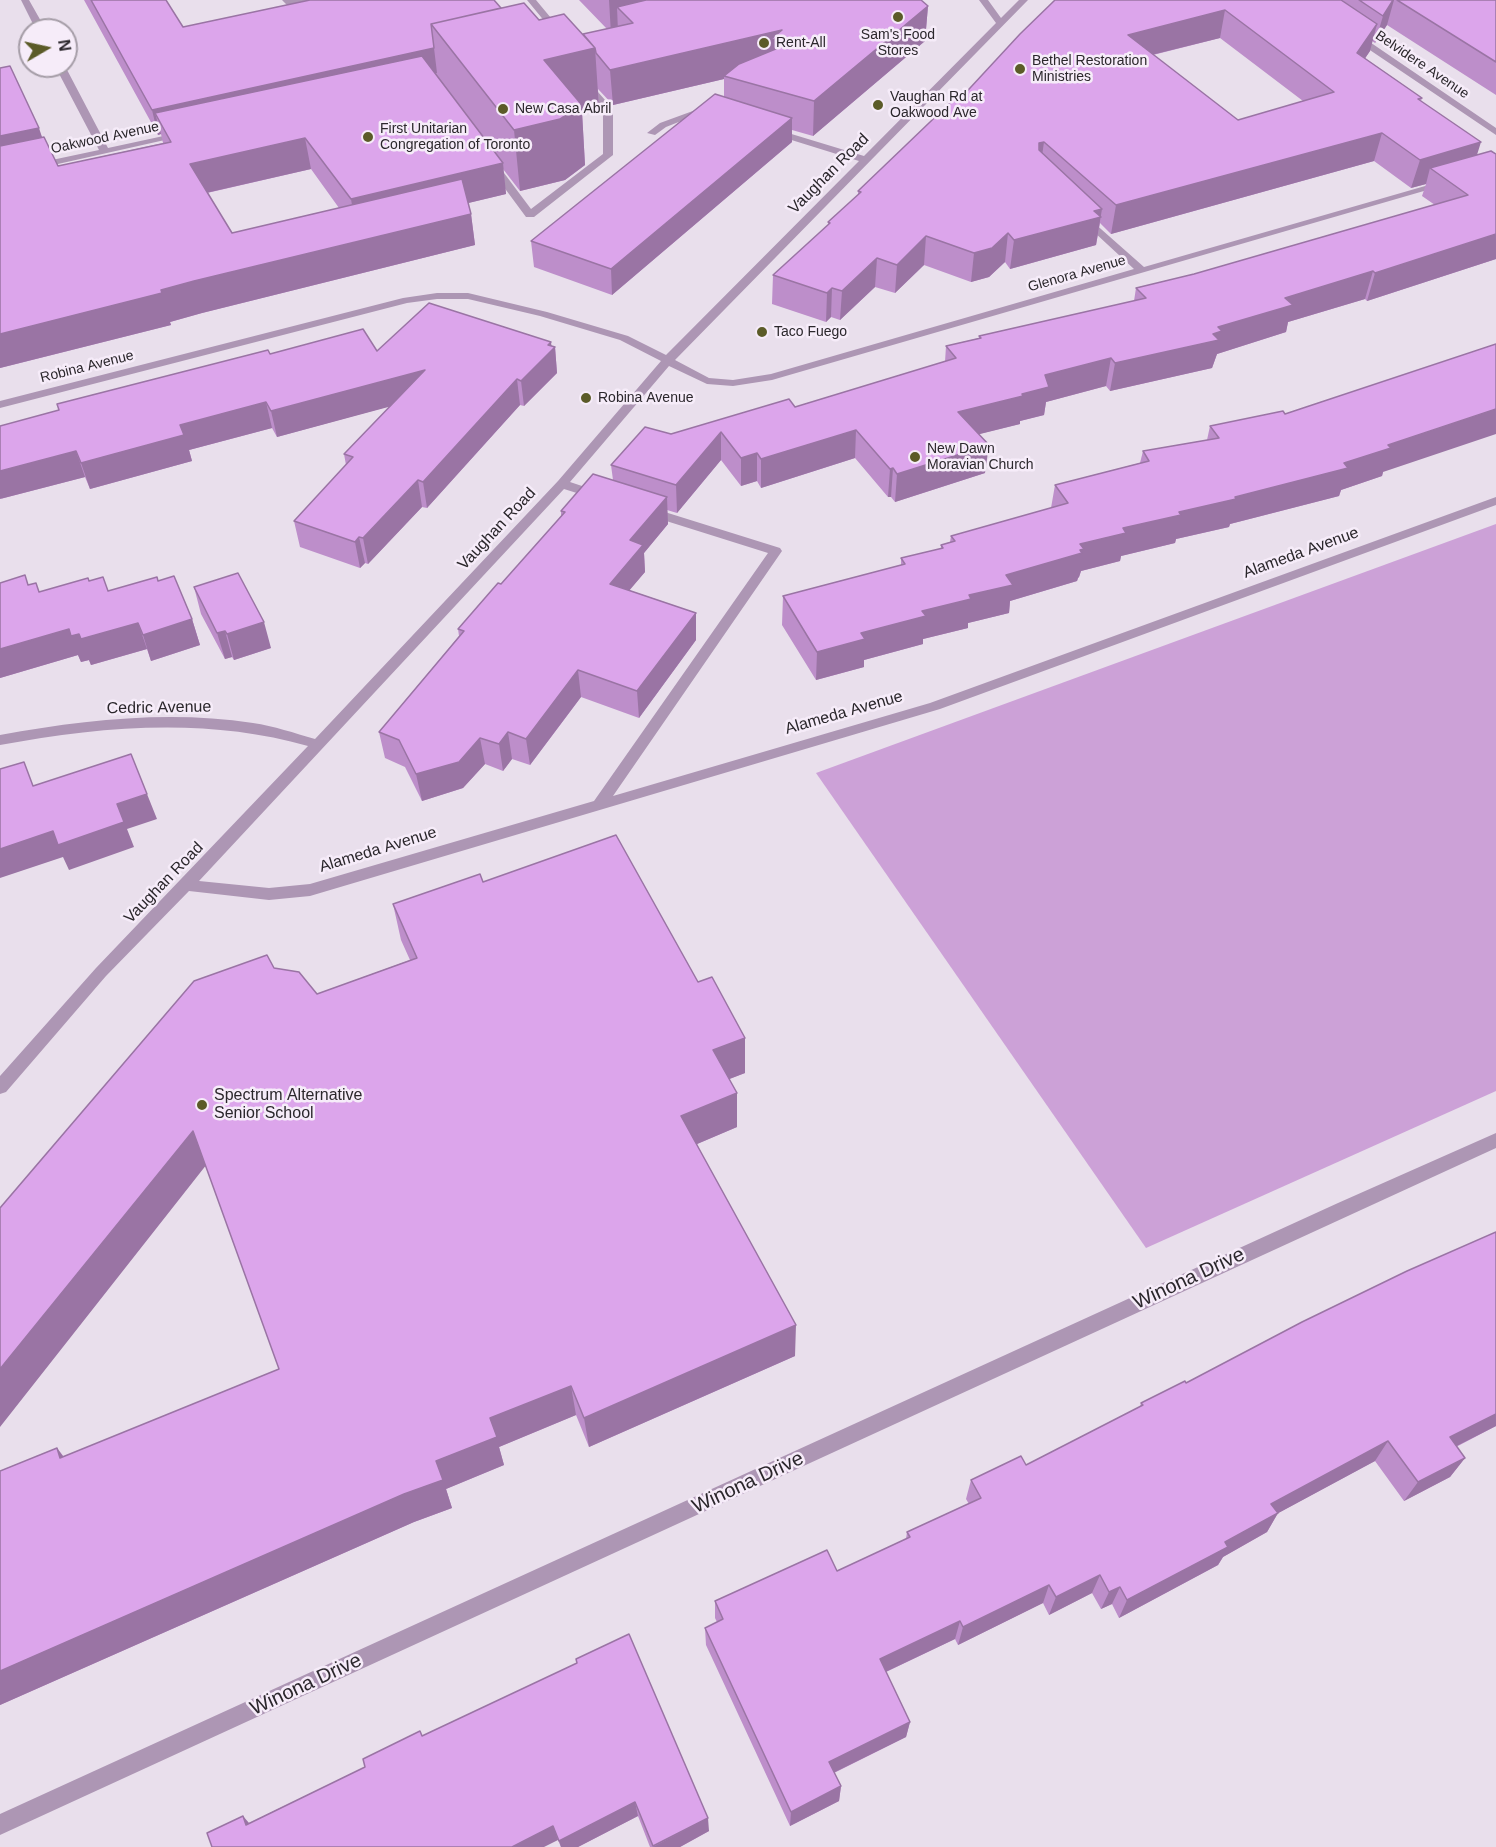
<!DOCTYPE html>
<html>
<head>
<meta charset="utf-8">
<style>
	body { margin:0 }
	#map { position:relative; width:1496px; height:1847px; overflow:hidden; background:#e9dfec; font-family:Helvetica,sans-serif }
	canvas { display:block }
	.north { position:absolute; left:18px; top:18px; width:60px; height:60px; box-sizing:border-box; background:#f6ecf9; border:2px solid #a59da7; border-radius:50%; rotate:81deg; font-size:16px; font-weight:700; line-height:24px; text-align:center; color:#2b272c }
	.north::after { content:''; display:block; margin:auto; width:21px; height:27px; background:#5b5b28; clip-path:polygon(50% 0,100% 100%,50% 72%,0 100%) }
</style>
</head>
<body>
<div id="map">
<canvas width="1496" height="1847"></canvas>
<div class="north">N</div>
</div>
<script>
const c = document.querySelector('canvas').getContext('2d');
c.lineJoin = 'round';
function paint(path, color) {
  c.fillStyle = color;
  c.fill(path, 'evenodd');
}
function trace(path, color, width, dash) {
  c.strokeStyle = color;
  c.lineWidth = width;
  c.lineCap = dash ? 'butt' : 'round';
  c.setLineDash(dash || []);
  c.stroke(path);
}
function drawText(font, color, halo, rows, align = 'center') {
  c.font = font + ' Helvetica,sans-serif';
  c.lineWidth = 5;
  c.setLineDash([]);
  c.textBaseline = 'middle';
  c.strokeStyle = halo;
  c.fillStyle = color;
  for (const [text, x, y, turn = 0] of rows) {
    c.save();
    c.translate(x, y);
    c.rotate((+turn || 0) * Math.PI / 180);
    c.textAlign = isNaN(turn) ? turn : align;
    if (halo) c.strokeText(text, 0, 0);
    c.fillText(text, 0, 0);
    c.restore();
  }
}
paint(new Path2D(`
	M1496,524V1091L1146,1248L816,773Z`), '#cca1d7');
paint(new Path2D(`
	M21,0H29L46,30H36Z
	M282,0H309L288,6Z
	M527,0H536L561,30V34H555Z
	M979,0H988L1001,18L1019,0H1028L675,360L709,378L733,380L771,374L1134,269L1080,219L1079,217L1084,214L1144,267L1439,182L1448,184L772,380L733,386L707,384L669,366L570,482L603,493V499L599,500L564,489L199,881L269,888L310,884L594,801L768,553L644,514V508H652L780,548L782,551L613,796L930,703L1496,497V505L940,709L310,896L269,900L189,891L106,976L6,1092L0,1094V1076L96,968L308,746C208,717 101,726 0,745V735C82,720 169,710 253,723C274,726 294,733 315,739L558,481L661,361L620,340L540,316L468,299H437L407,303L0,408V401L403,298L437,293H468L547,312L628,336L666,355L859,161L769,133V129H775L864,156L996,23Z
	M1352,34H1358L1496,128V135L1352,38Z
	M55,66H65L108,148L182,132L187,135L0,177V171L99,150Z
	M584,83H590L613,109V155L534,217H526L489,167L498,165L531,209L603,154V109L584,87Z
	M701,108L709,110L666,127L655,135L647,133L660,123Z
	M1496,1133V1148L0,1835V1814L1338,1203Z`), '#ad96b4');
paint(new Path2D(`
	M84,0H166L183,27L501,8L539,20L583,34L607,29L579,0H921L928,6L925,41L813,136L792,130V142L612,295L534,267L531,241L724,97V79L613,105L598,89L599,108L582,112L585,165L565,180L520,191L503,169L506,194L468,203L471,214L475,245L202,313L170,322L171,325L0,368V68L42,137L58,166L163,143L161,134L158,135ZM311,169L339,208L232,233L207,193Z
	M1055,0H1496V95L1387,25L1375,43L1372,41L1370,51L1365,58L1422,98L1421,101L1477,155L1496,259L1367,301L1365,299L1288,322L1286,332L1217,354L1212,368L1110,391L1106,386L1046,402L1044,415L1020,421V424L979,434L985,473L895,502L891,497H888L855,458L761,488L757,481L741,486L721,460L677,513L667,510L668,524L644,553L645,572L629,590L696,613V640L639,718L581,697L530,765L512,759L503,771L485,764L463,788L422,801L405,767L385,758L379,732L459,636L458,629L501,584L561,516V511L613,480L611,465L671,434L795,407L945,362L946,346L979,338V336L1134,301L1136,288L1194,274L1435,205L1422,196L1426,184L1411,188L1374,161L1111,234L1100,223L1096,245L1010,269L1005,262L989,277L971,282L924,265L895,293L875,287L840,320L831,317L826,322L772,304L773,275L828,225V222L858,195V191L958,101ZM1220,38L1303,101L1238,120L1153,55Z
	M551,342V346L555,347L557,373L524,406L520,405L427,508L422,507L368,564L365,563L360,568L300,547L294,521L346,465L344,454L390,406L277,437L272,428L189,450L192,461L90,489L85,477L0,499L270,354L377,351Z
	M1285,414L1383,472L1382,476L1341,490L1339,496L1230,524L1229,527L1176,539L1175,543L1121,556L1120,561L1081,571L1079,577L1078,578L1077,581L1010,601L1009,613L968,623V628L923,639V644L864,660V667L816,680L782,625L783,596L901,565V558L941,549V545L950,542L951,536L1051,508L1055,485L1140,463L1143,451L1207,440L1210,426Z
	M89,581L108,591L158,581L192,619L200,645L151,661L147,649L91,665L89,660L81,662L78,655L0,678V583L29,585L39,592Z
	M194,587L271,648L234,660L232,657L225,659L201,614Z
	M483,882L745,1073L729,1079L737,1093V1127L697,1144L795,1356L589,1447L576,1415L499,1447L504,1465L446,1489L452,1508L414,1522L0,1705V1471L57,1448L64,1457L279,1369L274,968L317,994L410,960L401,940L393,904Z
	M1496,1232V1426L1456,1447L1465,1458L1450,1477L1404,1501L1375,1461L1278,1513L1267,1532L1223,1557L1218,1565L1119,1618L1112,1604L1101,1609L1092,1593L1049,1615L1043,1603L958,1645L955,1639L886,1672L910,1722L906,1737L834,1773L841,1786L839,1801L790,1826L706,1645L705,1628L717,1622L715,1618V1601L837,1571L906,1539L907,1532L969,1504L966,1499L971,1480L1026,1465L1140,1407L1141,1403L1186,1383Z
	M576,1659L709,1831L680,1847H650L638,1816L578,1847H561L558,1840L249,1823L365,1767L423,1736L577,1663Z`), '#bd8eca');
paint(new Path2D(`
	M609,0H756L633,23L617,7L618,32L611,34Z
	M1393,0H1394L1387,25L1375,43L1383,16Z
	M928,6L925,41L813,136L814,101Z
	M1225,10L1220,38L1123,62L1128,35Z
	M1377,24L1370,51L1350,81L1357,53Z
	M782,30L779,41L775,39V74L724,76V79L613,105L610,70Z
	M434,48L437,73L166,133L155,113L161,134L158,135L152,110Z
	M595,48L599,108L582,112L585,165L565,180L520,191L514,130L544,60Z
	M792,118V142L612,295L611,269Z
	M39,128L49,158L0,169V136Z
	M1382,133L1374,161L1111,234L1116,205Z
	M305,138L311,169L197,195L190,164Z
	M1044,142L1040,170L1039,143Z
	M1481,142L1472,171L1430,168L1426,184L1411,188L1420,160Z
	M503,163L506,194L356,230L351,199Z
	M1102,209L1096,245L1010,269L1014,240Z
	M471,214L475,245L202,313L170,322L171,325L0,368V334L194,281Z
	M1008,233L1005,262L989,277L971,282L974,253Z
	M1496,234V259L1367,301L1375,273Z
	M926,236L924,265L895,293L897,265Z
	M877,258L875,287L840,320L842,291Z
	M1373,271L1365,299L1288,322L1286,332L1217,354L1212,368L1110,391L1115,363L1213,334L1218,327L1285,298Z
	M832,288L831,317L826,322L827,293Z
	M551,342L552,350L555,347L557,373L524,406L521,381Z
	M1111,358L1106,386L1046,402L1044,415L1020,421V424L956,440L958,412L1022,394L1045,375Z
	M425,370L429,396L277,437L271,411Z
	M517,379L520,405L427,508L423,482Z
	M266,402L272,428L189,450L192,461L90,489L81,463L180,425Z
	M1496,409V434L1383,472L1382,476L1341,490L1339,496L1230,524L1229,527L1176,539L1175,543L1121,556L1120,561L1081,571L1079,577L1078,578L1077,581L1010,601L1009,613L968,623V628L923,639V644L864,660V667L816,680L817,652L861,633L969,595L1006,575L1080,544L1123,528L1179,512L1235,497L1344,463L1388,445Z
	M856,430L855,458L761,488V459Z
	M721,432V460L677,513L676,485Z
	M989,445L985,473L895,502L897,474Z
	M76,451L85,477L0,499V471Z
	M757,453V481L741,486V458Z
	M893,468L891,497H888L890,469Z
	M418,480L422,507L368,564L363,538Z
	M667,497L668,524L644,553L645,572L612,611L610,584L630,540Z
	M359,537L365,563L360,568L355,542Z
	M696,613V640L639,718L637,691Z
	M192,619L200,645L151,661L143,635Z
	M264,622L271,648L234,660L227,634Z
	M138,623L147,649L91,665L89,660L81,662L78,655L0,678V649L69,629L79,634Z
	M225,631L232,657L225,659L217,633Z
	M578,670L581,697L530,765L526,739Z
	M508,732L512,759L503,771L499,744Z
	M480,738L485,764L463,788L422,801L416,774Z
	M147,794L157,819L127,829L134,847L69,870L63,857L0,878V849L117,804Z
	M745,1038V1073L714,1085L713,1050Z
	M737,1093V1127L683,1150L681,1116Z
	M193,1131L207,1164L0,1427V1369Z
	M796,1325L795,1356L589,1447L584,1418Z
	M571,1386L576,1415L499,1447L504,1465L446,1489L452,1508L414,1522L0,1705V1671L436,1461L490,1418Z
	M1496,1411V1426L1435,1457L1450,1437Z
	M1388,1441L1375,1461L1260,1523L1271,1504Z
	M57,1448L78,1477L60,1458Z
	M1465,1458L1450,1477L1404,1501L1418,1482Z
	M1278,1513L1267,1532L1223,1557L1218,1565L1119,1618L1127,1600L1225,1542Z
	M1100,1575L1092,1593L1049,1615L1056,1597Z
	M1049,1585L1043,1603L958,1645L963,1627Z
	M1120,1587L1112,1604L1101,1609L1109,1592Z
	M960,1621L955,1639L877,1676L880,1659Z
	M910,1722L906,1737L827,1776L829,1762Z
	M841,1786L839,1801L790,1826L791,1812Z
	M635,1802L638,1816L578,1847H561L559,1841Z
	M243,1816L255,1830L246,1825Z
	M708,1818L709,1831L680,1847H653Z
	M553,1826L558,1840L544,1847H512Z`), '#9a74a4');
const building = new Path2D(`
	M91,0H166L183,27L310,0H494L501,8L431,24L434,48L152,110Z
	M646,0H921L928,6L814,101L724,76L739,64L778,48L779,41L775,39L769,41L782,30L610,70L596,53L595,48L583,34L633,23L617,7Z
	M1055,0H1341L1377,24L1357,53L1422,98L1418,99L1481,142L1420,160L1382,133L1116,205L1044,142L1039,143V150L1102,209L1094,211L1101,217L1014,240L1008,233L992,248L974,253L926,236L897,265L877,258L842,291L832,288L827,293L773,275L830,223L828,222L861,192L858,191L953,100L958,101L1020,34ZM1225,10L1334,92L1238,120L1128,35Z
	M1359,0H1393L1383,16Z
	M1397,0H1496V62Z
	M524,3L539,20L564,14L595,48L544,60L581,104L560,119L514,130L431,24Z
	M422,56L503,163L351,199L305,138L190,164L232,233L462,179L471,214L194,281L161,290L162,293L0,334V146L44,137L58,166L171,142L155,113Z
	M10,66L39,128L0,136V68Z
	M715,94L792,118L611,269L531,241Z
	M1491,151L1496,154V234L1375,273L1373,271L1285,298L1293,305L1218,327L1222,331L1213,334L1219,340L1115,363L1111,358L1045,375L1049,387L1022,394L1023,396L958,412L989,445L897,474L893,468L890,469L856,430L761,459L757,453L741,458L721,432L676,485L611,465L645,427L671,434L789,399L795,407L956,358L946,346L981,338L979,336L1146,298L1136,288L1194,274L1468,195L1430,168Z
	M429,303L551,342L548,345L555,347L521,381L517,379L423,482L418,480L363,538L359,537L355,542L294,521L353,457L344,454L425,370L271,411L266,402L180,425L184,435L81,463L76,451L0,471V426L59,410L57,404L268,350L270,354L363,329L377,351Z
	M1496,344V409L1388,445L1391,448L1344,463L1348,468L1235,497L1236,499L1179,512L1181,515L1123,528L1126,533L1080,544L1084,549L1080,550L1082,553L1006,575L1013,585L969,595L971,599L922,611L926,616L861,633L865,639L817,652L783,596L905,564L901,558L943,548L941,545L955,541L951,536L1068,503L1055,485L1149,461L1143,451L1219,438L1210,426L1283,411L1285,414Z
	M593,474L667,497L630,540L643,545L610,584L696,613L637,691L578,670L526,739L508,732L499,744L480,738L459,762L416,774L399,740L379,732L464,631L458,629L498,583L501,584L565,512L561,511Z
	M238,573L264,622L227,634L225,631L217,633L194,587Z
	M25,575L28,585L36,583L39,592L88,578L89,581L103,577L108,591L157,577L158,581L174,576L192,619L143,635L138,623L81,639L79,634L71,636L69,629L0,649V583Z
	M131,754L147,794L117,804L124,822L58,845L53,831L0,849V769L24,762L33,786Z
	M616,835L698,982L712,977L745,1038L713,1050L737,1093L681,1116L796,1325L584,1418L571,1386L490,1418L497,1437L436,1461L443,1480L404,1494L0,1671V1471L57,1448L60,1458L279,1369L193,1131L0,1369V1208L194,981L267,955L274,968L299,972L317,994L417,958L393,904L480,874L483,882Z
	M1496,1232V1414L1450,1437L1465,1458L1418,1482L1388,1441L1271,1504L1278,1513L1225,1542L1228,1547L1127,1600L1120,1587L1109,1592L1100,1575L1056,1597L1049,1585L963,1627L960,1621L880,1659L910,1722L829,1762L841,1786L791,1812L705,1628L723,1619L715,1601L827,1550L837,1571L910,1537L907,1532L981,1498L971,1480L1021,1456L1026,1465L1143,1405L1141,1403L1185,1381L1186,1383L1302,1322L1407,1271Z
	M629,1634L708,1818L653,1846L635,1802L559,1841L553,1826L512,1847H212L207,1833L243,1816L246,1825L365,1767L363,1759L420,1731L422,1736L577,1663L576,1659Z`);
paint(building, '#dca5eb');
trace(building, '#9a74a4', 1.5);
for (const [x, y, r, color] of [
	[898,17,6,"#5b5b28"],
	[764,43,6,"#5b5b28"],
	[1020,69,6,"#5b5b28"],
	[878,105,6,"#5b5b28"],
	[503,109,6,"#5b5b28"],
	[368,137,6,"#5b5b28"],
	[762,332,6,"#5b5b28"],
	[586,398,6,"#5b5b28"],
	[915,457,6,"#5b5b28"],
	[202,1105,6,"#5b5b28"]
]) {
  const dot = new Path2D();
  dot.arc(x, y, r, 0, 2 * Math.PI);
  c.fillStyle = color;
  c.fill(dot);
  trace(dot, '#f6ecf9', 2);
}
drawText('14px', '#2b272c', '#f6ecf9', [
	["Sam's Food",898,35,"center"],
	["Stores",898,51,"center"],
	["Rent-All",776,43],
	["Bethel Restoration",1032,61],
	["Ministries",1032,77],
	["Vaughan Rd at",890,97],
	["Oakwood Ave",890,113],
	["New Casa Abril",515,109],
	["First Unitarian",380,129],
	["Congregation of Toronto",380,145],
	["Taco Fuego",774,332],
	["Robina Avenue",598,398],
	["New Dawn",927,449],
	["Moravian Church",927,465]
], 'left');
drawText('14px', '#2b272c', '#f6ecf9', [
	["Belvidere Avenue",1422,65,34],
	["Oakwood Avenue",105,138,-12],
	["Glenora Avenue",1077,274,-16],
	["Robina Avenue",87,367,-14]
]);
drawText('16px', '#2b272c', '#f6ecf9', [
	["Vaughan Road",829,174,-45],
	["Vaughan Road",497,529,-47],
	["Alameda Avenue",1301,553,-20],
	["Cedric Avenue",159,708,-1],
	["Alameda Avenue",844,713,-16],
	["Alameda Avenue",378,850,-17],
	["Vaughan Road",164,883,-46]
]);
drawText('16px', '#2b272c', '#f6ecf9', [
	["Spectrum Alternative",214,1096],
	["Senior School",214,1114]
], 'left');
drawText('20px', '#2b272c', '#f6ecf9', [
	["Winona Drive",1189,1279,-25],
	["Winona Drive",748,1483,-25],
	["Winona Drive",306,1685,-25]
]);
</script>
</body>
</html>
